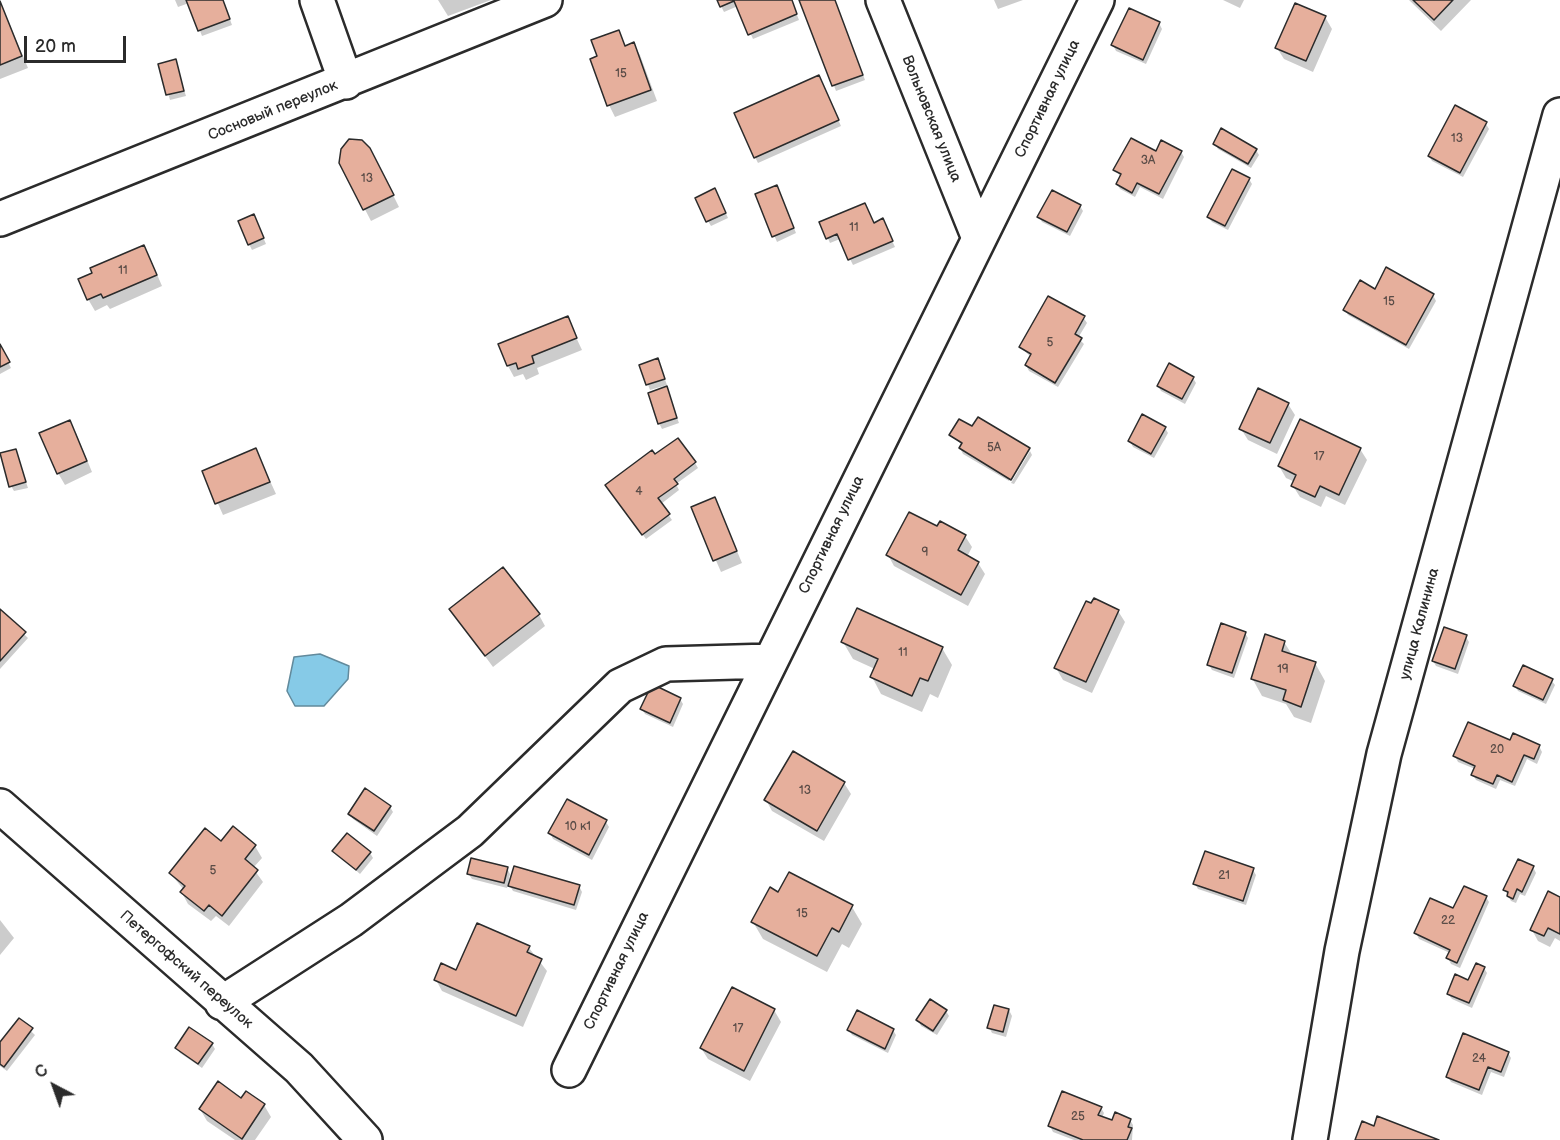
<!DOCTYPE html>
<html>
<head>
<meta charset="utf-8">
<style>
	body { margin:0 }
	#map { position:relative; width:1560px; height:1140px; overflow:hidden; background:#fff; font-family:"Balsamiq Sans",sans-serif }
	canvas { display:block }
	.north { position:absolute; left:24px; top:1056px; width:60px; height:60px; -webkit-text-stroke:4px #fff; paint-order:stroke; rotate:319deg; font-size:16px; font-weight:700; line-height:24px; text-align:center; color:#2b2b2b }
	.north::after { content:''; display:block; margin:auto; width:21px; height:27px; background:#2b2b2b; clip-path:polygon(50% 0,100% 100%,50% 72%,0 100%) }
	.scale { position:absolute; left:24px; top:36px; width:102px; height:27px; box-sizing:border-box; border:3px solid #2b2b2b; border-top:0; padding-left:8px; font-size:18px; line-height:21px; white-space:nowrap; color:#2b2b2b; -webkit-text-stroke:4px #fff; paint-order:stroke }
</style>
</head>
<body>
<div id="map">
<canvas width="1560" height="1140"></canvas>
<div class="north">С</div>
<div class="scale">20 m</div>
</div>
<script>
const c = document.querySelector('canvas').getContext('2d');
c.lineJoin = 'round';
function paint(path, color) {
  c.fillStyle = color;
  c.fill(path, 'evenodd');
}
function trace(path, color, width, dash) {
  c.strokeStyle = color;
  c.lineWidth = width;
  c.lineCap = dash ? 'butt' : 'round';
  c.setLineDash(dash || []);
  c.stroke(path);
}
function drawText(font, color, halo, rows, align = 'center') {
  c.font = font + ' "Balsamiq Sans",sans-serif';
  c.lineWidth = 4.5;
  c.setLineDash([]);
  c.textBaseline = 'middle';
  c.strokeStyle = halo;
  c.fillStyle = color;
  for (const [text, x, y, turn = 0] of rows) {
    c.save();
    c.translate(x, y);
    c.rotate((+turn || 0) * Math.PI / 180);
    c.textAlign = isNaN(turn) ? turn : align;
    if (halo) c.strokeText(text, 0, 0);
    c.fillText(text, 0, 0);
    c.restore();
  }
}
const water = new Path2D(`
	M320,654L349,666L348,679L324,706H295L287,691L294,657Z`);
paint(water, '#86cae7');
trace(water, '#628a9c', 1.5);
paint(new Path2D(`
	M175,0H223L232,25L202,36L189,3L178,7Z
	M438,0H491L448,16Z
	M718,0H791L799,20L753,39L738,6L724,12Z
	M801,0H835L865,80L836,91Z
	M994,0H1023L998,9Z
	M1223,0H1244L1240,8Z
	M1409,0H1471L1441,31Z
	M0,1L28,68L0,79Z
	M1325,17L1332,29L1313,72L1284,59L1277,48Z
	M1159,23L1162,29L1146,64L1116,51L1113,45Z
	M618,32L626,47L633,44L640,55L657,101L615,117L609,105L599,57Z
	M175,61L186,96L170,100L160,65Z
	M821,82L841,126L758,163L755,157Z
	M1486,124L1489,129L1463,177L1432,161L1429,156Z
	M1215,144L1256,150L1259,155L1251,168L1218,149Z
	M1181,152L1184,157L1163,199L1140,187L1135,197L1120,189L1117,184L1121,177L1115,170L1156,153Z
	M376,161L399,207L371,221L341,163Z
	M1249,179L1252,184L1228,230L1212,222L1208,217Z
	M779,192L796,233L777,242L757,195Z
	M718,196L728,218L711,226L708,221Z
	M1080,206L1083,211L1070,236L1042,222L1039,217Z
	M256,221L266,244L252,250L249,244Z
	M821,223L885,226L895,247L853,265L840,239L830,243Z
	M150,258L162,286L110,309L107,305L95,311L88,299Z
	M1433,295L1436,301L1409,349L1348,315L1345,310Z
	M1083,317L1087,323L1078,338L1084,344L1058,387L1029,371L1026,365L1031,357L1020,347Z
	M567,318L582,350L537,368L539,374L526,380L523,374L514,377L508,366Z
	M0,346L11,368L0,374Z
	M641,366H660L667,385L650,390Z
	M1193,378L1196,383L1185,404L1161,391L1158,386Z
	M666,388L679,423L662,429L659,423Z
	M1288,404L1295,415L1277,454L1248,440L1241,429Z
	M978,419L1029,450L1009,481L963,454L960,448L962,445L951,435L973,428Z
	M1165,428L1168,433L1154,458L1133,447L1130,441Z
	M76,433L92,472L65,485L58,473Z
	M1360,449L1367,460L1345,505L1326,496L1321,507L1300,497L1293,486L1295,482L1286,478L1279,466Z
	M15,450L28,488L14,491L11,486Z
	M256,450L276,494L223,515L204,472Z
	M1030,451L1032,455L1014,484L1011,483Z
	M655,456L695,463L698,468L676,484L679,490L661,504L672,520L646,539L610,491Z
	M715,499L742,563L721,572L693,508Z
	M938,529L965,536L972,547L967,557L978,563L985,574L968,606L894,566L888,555Z
	M451,610L539,615L545,626L493,667Z
	M0,611L28,638L0,669Z
	M1118,611L1125,622L1092,693L1063,680L1056,668Z
	M1245,633L1248,638L1234,678L1212,670L1209,665Z
	M1466,637L1469,642L1458,674L1436,666L1433,661Z
	M843,642L942,648L952,665L938,698L930,694L922,712L881,694L872,677L875,669L853,659Z
	M1284,642L1293,656L1315,663L1325,681L1311,723L1294,717L1286,704L1262,696L1252,678Z
	M1551,680L1555,685L1546,704L1518,691L1515,686Z
	M680,699L683,704L673,727L645,714L642,709Z
	M1510,742L1539,746L1542,752L1537,764L1527,759L1515,786L1500,780L1496,789L1476,780L1473,775L1475,769L1458,762L1455,756Z
	M844,783L851,794L824,841L772,811L766,800Z
	M567,801L606,822L609,827L592,860L553,839L550,833Z
	M390,807L393,812L377,836L353,819L350,814Z
	M222,843L255,846L262,858L253,868L263,882L229,926L216,916L211,921L188,904L182,893L184,890L170,873Z
	M334,851L370,853L373,858L360,874Z
	M1533,867L1536,873L1525,896L1520,894L1516,903L1511,901L1505,890Z
	M507,868L510,874L507,888L472,879L468,873Z
	M1253,870L1256,875L1246,905L1198,889L1195,884Z
	M789,874L852,907L862,924L849,948L842,944L827,972L763,939L753,922L779,894Z
	M510,886H579L582,892L576,910L513,891Z
	M1486,897L1489,902L1460,968L1451,964L1448,958L1450,953L1419,939L1416,933L1454,910Z
	M1560,898V945V941L1555,938L1550,947L1538,941L1532,930Z
	M0,920L14,938L0,955Z
	M529,948L547,971L523,1027L442,991L436,980Z
	M1484,968L1487,973L1472,1008L1452,999L1448,994L1469,982Z
	M774,1010L781,1022L750,1081L708,1059L701,1048Z
	M1009,1010L1012,1016L1006,1037L992,1033L989,1027Z
	M946,1011L949,1016L937,1035L921,1026L918,1020Z
	M19,1020L35,1035L7,1071L0,1066V1045Z
	M849,1030H893L896,1035L888,1053L852,1035Z
	M212,1044L215,1049L202,1068L180,1053L177,1048Z
	M1508,1053L1511,1058L1504,1077L1491,1072L1482,1095L1451,1082L1448,1077Z
	M246,1093L264,1105L271,1117L255,1140H235L207,1121L200,1109L242,1100Z
	M1101,1108L1104,1113L1102,1118L1113,1122L1130,1120L1133,1125L1132,1140H1074L1053,1132L1050,1126Z`), '#0003');
const building = new Path2D(`
	M186,0H223L230,19L198,31Z
	M717,0H792L797,14L748,35L734,1L720,7Z
	M799,0H835L863,75L832,86Z
	M1413,0H1453L1434,20Z
	M0,1L22,56L0,65Z
	M1295,3L1326,16L1306,61L1275,48Z
	M1129,8L1160,22L1143,60L1111,45Z
	M619,30L625,46L634,42L651,90L607,106L590,59L597,56L591,40Z
	M176,59L184,91L166,95L158,64Z
	M819,75L839,120L754,158L734,113Z
	M1455,105L1487,122L1460,173L1428,156Z
	M1221,128L1257,149L1248,164L1213,144Z
	M1131,138L1156,151L1161,140L1182,151L1159,194L1137,183L1132,193L1116,184L1121,174L1113,170Z
	M349,139L362,140L370,148L394,195L363,210L339,163L341,149Z
	M1232,169L1250,178L1225,226L1207,217Z
	M777,185L794,228L772,237L755,194Z
	M715,188L726,213L706,222L695,198Z
	M1052,190L1081,205L1067,232L1037,217Z
	M865,203L874,223L883,218L893,241L848,260L837,234L826,239L819,222Z
	M254,214L264,238L248,245L238,221Z
	M144,245L157,275L103,298L101,294L87,300L78,279L92,273L90,268Z
	M1386,267L1434,294L1406,345L1343,310L1360,280L1375,289Z
	M1048,296L1085,316L1075,334L1082,338L1055,383L1025,365L1031,354L1019,347Z
	M568,316L577,338L532,356L534,363L518,369L516,363L507,366L498,344Z
	M0,344L10,362L0,367Z
	M658,358L665,379L646,385L639,365Z
	M1169,363L1194,377L1182,399L1157,386Z
	M667,386L677,418L658,424L648,393Z
	M1258,388L1289,403L1270,443L1239,429Z
	M1142,414L1166,427L1151,454L1128,441Z
	M978,417L1030,448L1011,480L959,448L962,443L949,435L959,419L972,426Z
	M1300,419L1361,448L1339,495L1320,486L1315,497L1291,486L1296,475L1278,466Z
	M70,420L87,461L57,474L39,433Z
	M678,438L696,462L674,479L678,484L658,498L670,514L642,535L605,485L652,450L655,454Z
	M256,448L270,482L215,504L202,471Z
	M16,449L26,482L9,487L0,453Z
	M715,497L737,551L713,561L691,507Z
	M909,512L937,526L940,521L966,535L958,550L979,562L961,595L886,555Z
	M503,567L540,614L485,656L449,609Z
	M1094,598L1119,610L1086,682L1054,668L1086,601L1091,603Z
	M857,608L943,647L928,681L920,678L912,696L870,677L878,659L841,642Z
	M0,609L26,632L0,661Z
	M1221,623L1246,632L1232,673L1207,665Z
	M1444,627L1467,635L1455,669L1432,661Z
	M1265,634L1285,641L1282,651L1316,662L1301,707L1283,700L1286,690L1251,679Z
	M1523,665L1553,679L1543,700L1513,686Z
	M652,684L681,698L670,723L640,709Z
	M1468,722L1510,740L1513,733L1540,745L1534,759L1524,755L1512,782L1497,775L1493,784L1471,775L1475,766L1453,756Z
	M793,751L845,782L817,831L764,800Z
	M365,788L391,806L374,831L348,814Z
	M567,799L607,820L589,855L548,833Z
	M233,826L256,845L245,859L258,870L222,916L209,905L204,911L180,892L185,886L169,873L205,828L221,841Z
	M347,833L371,852L356,870L332,851Z
	M1205,851L1254,868L1243,901L1193,884Z
	M471,858L508,867L504,883L467,874Z
	M1518,859L1534,866L1522,892L1517,889L1513,899L1507,896L1508,892L1503,890Z
	M514,866L580,885L574,905L508,886Z
	M789,872L853,905L839,932L832,928L817,956L751,922L770,887L778,892Z
	M1464,886L1487,896L1457,963L1446,958L1450,950L1414,933L1430,898L1453,908Z
	M1548,891L1560,897V934L1548,928L1544,936L1530,930Z
	M477,923L530,946L527,952L542,959L516,1016L434,980L441,963L456,970Z
	M1476,963L1485,967L1469,1003L1447,994L1455,974L1468,980Z
	M732,987L775,1009L744,1071L700,1048Z
	M930,999L947,1010L933,1031L916,1020Z
	M994,1005L1009,1009L1003,1032L987,1028Z
	M857,1010L894,1029L885,1049L847,1030Z
	M19,1018L33,1028L4,1067L0,1064V1042Z
	M189,1027L213,1043L198,1064L175,1048Z
	M1463,1033L1509,1052L1501,1072L1488,1067L1479,1090L1446,1077Z
	M218,1081L241,1098L246,1091L265,1104L242,1139L199,1109Z
	M1062,1091L1102,1107L1098,1115L1112,1120L1115,1112L1131,1119L1128,1127L1132,1128L1127,1140H1083L1048,1126Z
	M1377,1116L1439,1140H1355L1362,1121L1374,1126Z`);
paint(building, '#e6af9c');
trace(building, '#2b2b2b', 1.5);
const minor = new Path2D(`
	M317,0L346,82
	M883,0L979,238
	M0,219L545,0
	M0,806L299,1068L365,1140
	M222,1003L351,920L470,831L620,686L666,664L770,661
	M569,1070L1097,0
	M1310,1140L1342,951L1384,754L1560,115`);
trace(minor, '#2b2b2b', 38);
trace(minor, '#fff', 33);
drawText('12px', '#5a4c47', null, [
	["15",621,74],
	["13",1457,139],
	["3А",1148,161],
	["13",367,179],
	["11",854,228],
	["11",123,271],
	["15",1389,302],
	["5",1050,343],
	["5А",994,448],
	["17",1319,457],
	["4",639,492],
	["9",925,553],
	["11",903,653],
	["19",1283,670],
	["20",1497,750],
	["13",805,791],
	["10 к1",578,827],
	["5",213,871],
	["21",1224,876],
	["15",802,914],
	["22",1448,921],
	["17",738,1029],
	["24",1479,1059],
	["25",1078,1117]
]);
drawText('15px', '#2b2b2b', '#fff', [
	["Спортивная улица",1048,99,-64],
	["Сосновый переулок",273,111,-22],
	["Вольновская улица",931,119,68],
	["Спортивная улица",832,535,-64],
	["улица Калинина",1420,624,-75],
	["Петергофский переулок",186,970,41],
	["Спортивная улица",617,971,-64]
]);
</script>
</body>
</html>
